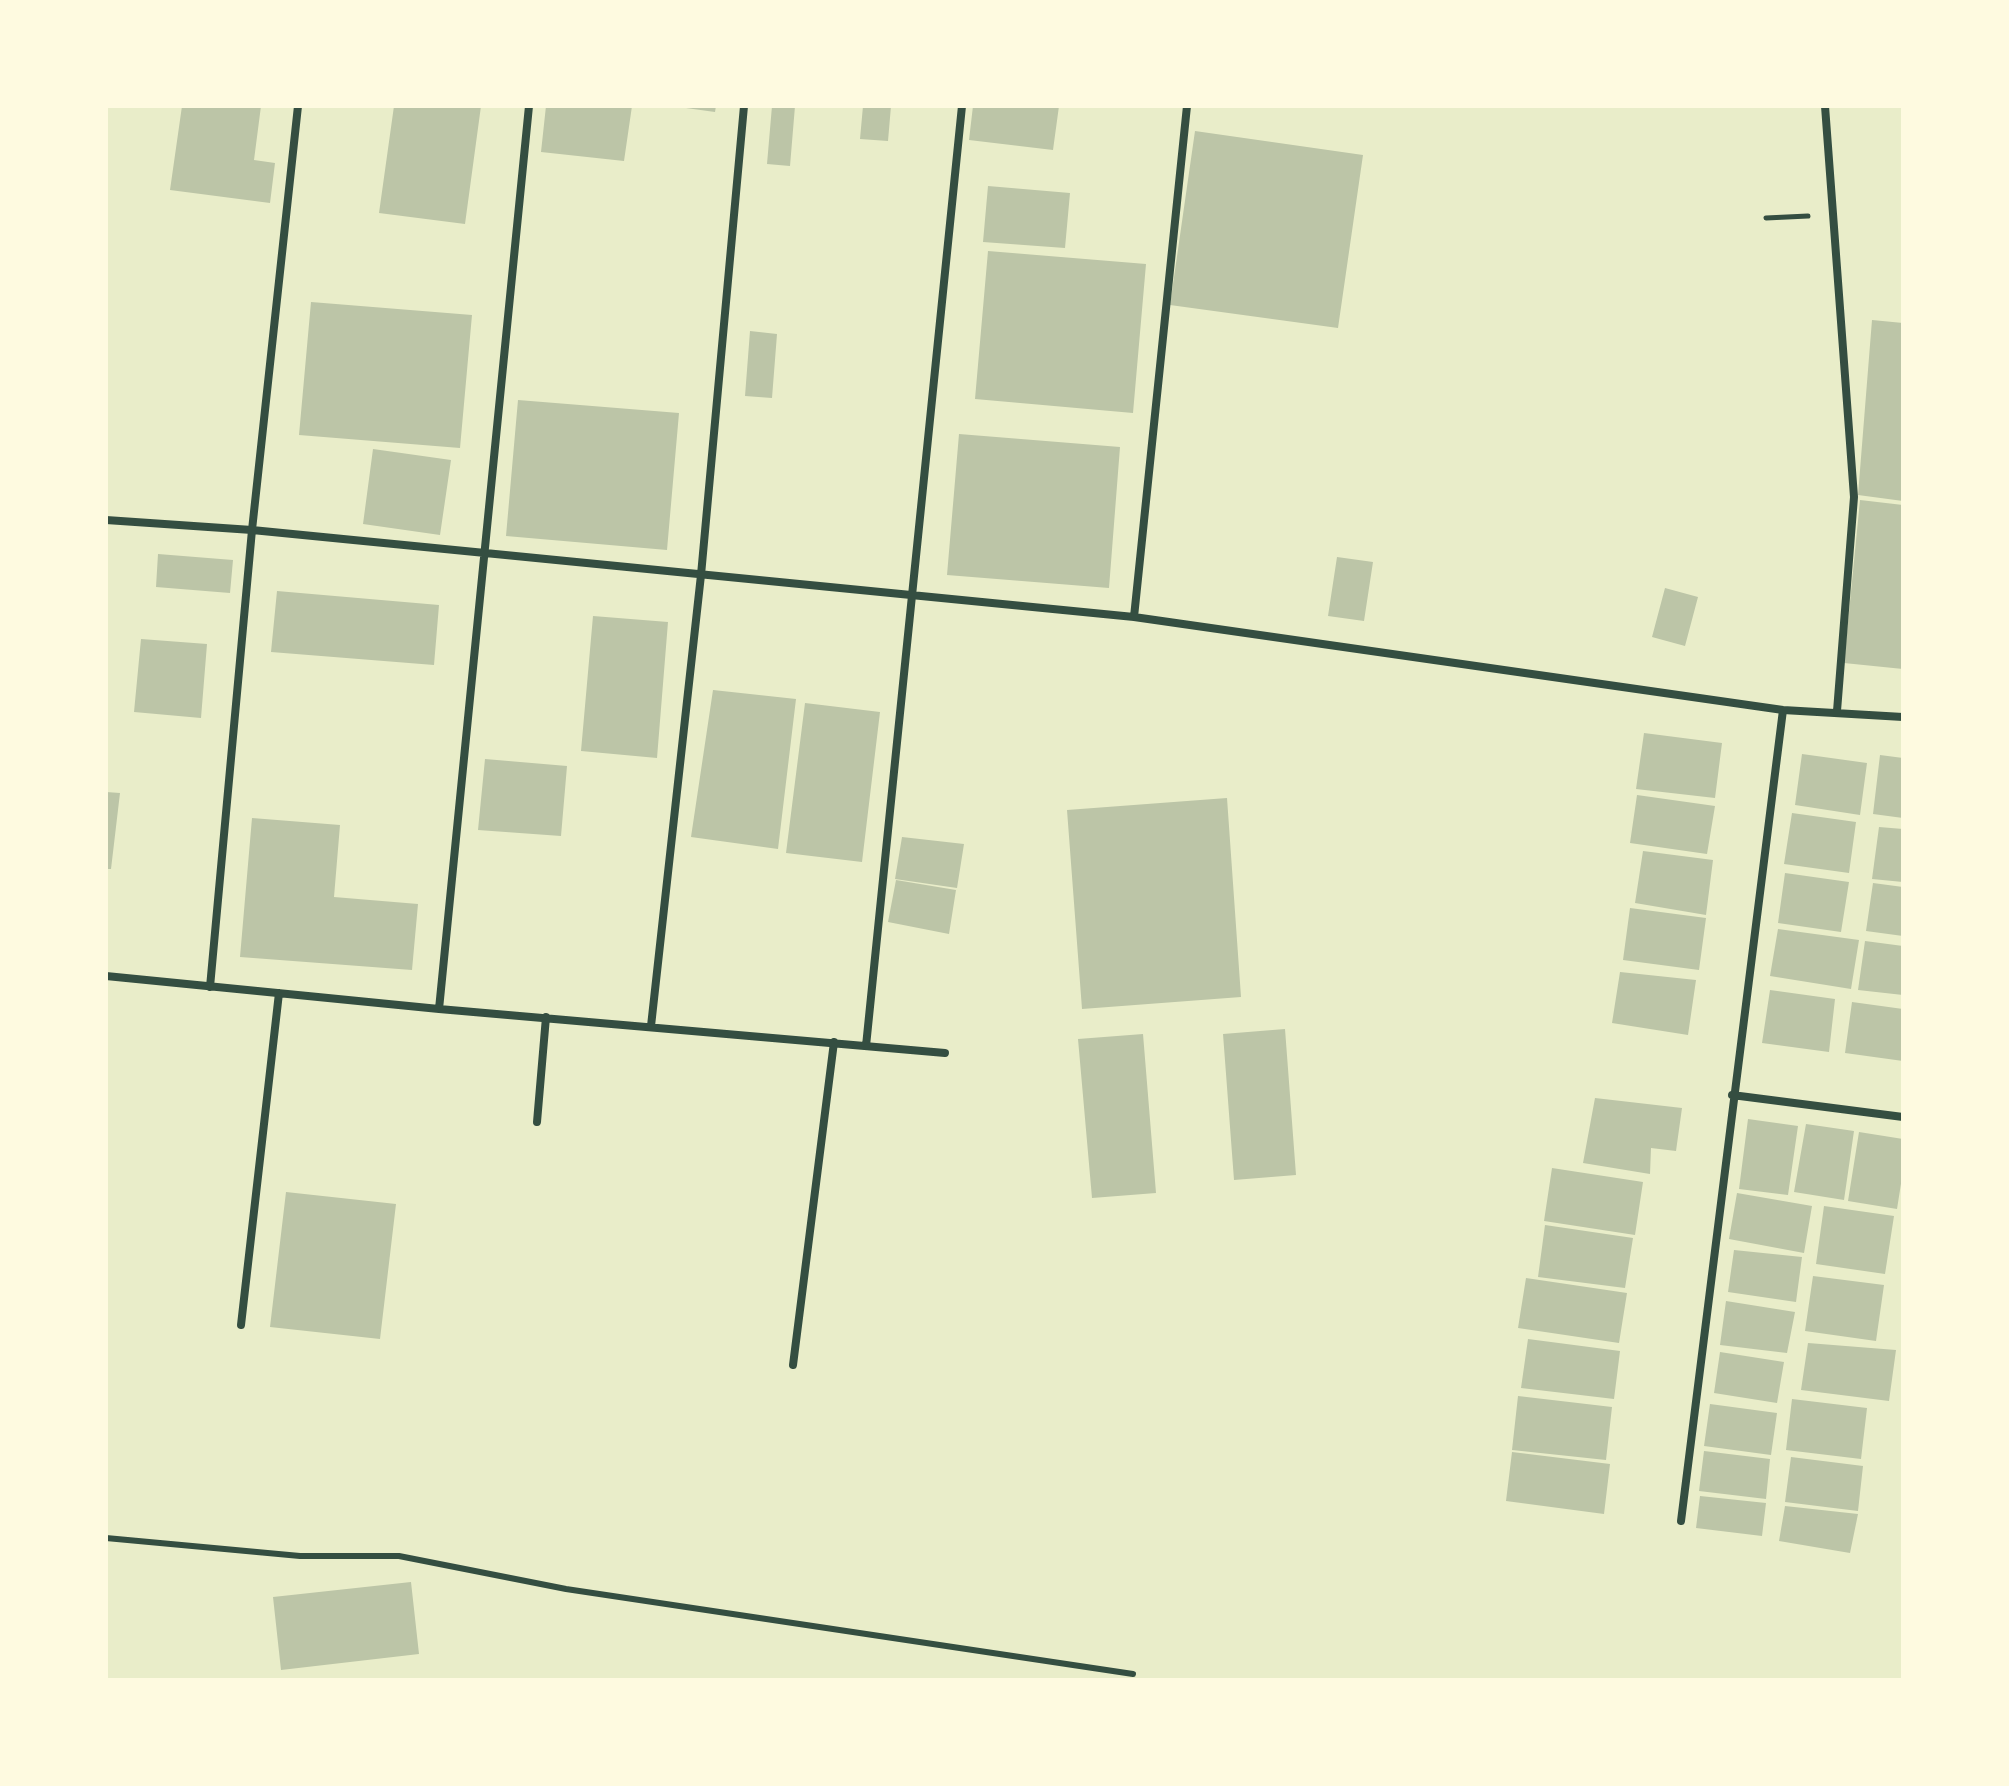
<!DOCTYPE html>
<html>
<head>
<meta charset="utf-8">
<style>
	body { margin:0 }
	#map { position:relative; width:2009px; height:1786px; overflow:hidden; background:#e9edc9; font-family:Inter,sans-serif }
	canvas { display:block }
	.frame { position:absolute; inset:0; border:108px solid #fefae0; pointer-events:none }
</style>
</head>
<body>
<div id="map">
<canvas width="2009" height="1786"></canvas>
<div class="frame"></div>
</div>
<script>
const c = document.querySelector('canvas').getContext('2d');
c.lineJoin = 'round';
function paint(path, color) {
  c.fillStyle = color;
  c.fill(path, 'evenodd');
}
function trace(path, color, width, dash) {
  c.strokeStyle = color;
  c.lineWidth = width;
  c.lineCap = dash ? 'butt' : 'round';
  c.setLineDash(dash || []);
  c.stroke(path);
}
paint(new Path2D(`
	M182,106H261L254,160L275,163L270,203L170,190Z
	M394,106H481L465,224L379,213Z
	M546,106H632L624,161L541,152Z
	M686,106H716L715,112L686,108Z
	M772,106H795L790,166L767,164Z
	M863,106H891L888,141L860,139Z
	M973,106H1059L1053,150L969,140Z
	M1195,131L1363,155L1338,328L1170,305Z
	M988,186L1070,193L1065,248L983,242Z
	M988,251L1146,264L1133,413L975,399Z
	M311,302L472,315L460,448L299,435Z
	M1872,320L1903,323V501L1858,495Z
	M750,331L777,334L772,398L745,396Z
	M518,400L679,413L667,550L506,536Z
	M959,434L1120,447L1109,588L947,575Z
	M373,449L451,460L440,535L363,524Z
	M1860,500L1903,505V669L1844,663Z
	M158,554L233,560L230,593L156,587Z
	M1337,557L1373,562L1364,621L1328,616Z
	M1665,588L1698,597L1685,646L1652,637Z
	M277,591L439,605L434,665L271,652Z
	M593,616L668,622L657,758L581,751Z
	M141,639L207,644L201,718L134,712Z
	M713,690L796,699L778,849L691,837Z
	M805,703L880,712L862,862L786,853Z
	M1644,733L1722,743L1715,798L1636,789Z
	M1802,754L1867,763L1860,815L1795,805Z
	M1880,755L1903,758V818L1873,814Z
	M485,759L567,766L561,836L478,830Z
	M106,792L120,793L111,869H106Z
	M1637,795L1715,806L1707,854L1630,843Z
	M1227,798L1241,997L1082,1009L1067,810Z
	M1792,813L1856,822L1849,873L1784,864Z
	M252,818L340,825L334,897L418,904L412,970L240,957Z
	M1879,827L1903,829V882L1872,879Z
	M902,837L964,844L957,888L895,879Z
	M1643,851L1713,860L1706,915L1635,903Z
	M1785,873L1849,882L1841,932L1778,923Z
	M896,880L956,890L949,934L888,922Z
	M1873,883L1903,887V936L1866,931Z
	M1630,908L1706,918L1699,970L1623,960Z
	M1778,929L1859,940L1851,989L1770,976Z
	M1865,941L1903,946V995L1858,990Z
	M1620,972L1696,980L1688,1035L1612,1023Z
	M1770,990L1835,999L1829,1052L1762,1043Z
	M1852,1002L1903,1009V1061L1845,1053Z
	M1285,1029L1296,1175L1234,1180L1223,1034Z
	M1143,1034L1156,1193L1092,1198L1078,1039Z
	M1595,1098L1682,1108L1676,1151L1651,1148L1650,1174L1583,1163Z
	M1748,1119L1798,1126L1788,1195L1739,1189Z
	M1806,1124L1854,1131L1844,1200L1794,1192Z
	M1859,1132L1903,1139V1171L1897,1209L1848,1201Z
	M1552,1168L1643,1182L1635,1235L1544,1221Z
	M286,1192L396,1204L380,1339L270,1327Z
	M1737,1193L1812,1206L1804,1253L1729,1239Z
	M1824,1206L1894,1216L1885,1274L1816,1264Z
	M1545,1225L1633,1238L1625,1288L1538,1277Z
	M1734,1250L1802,1257L1796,1302L1728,1292Z
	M1813,1276L1884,1285L1876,1341L1805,1331Z
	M1526,1278L1627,1293L1619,1343L1518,1328Z
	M1726,1301L1795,1312L1787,1353L1720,1345Z
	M1528,1339L1620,1351L1614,1399L1521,1388Z
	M1808,1343L1896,1350L1889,1401L1801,1390Z
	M1720,1352L1784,1362L1777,1403L1714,1393Z
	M1518,1396L1612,1407L1606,1460L1512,1450Z
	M1792,1399L1867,1408L1861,1459L1786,1450Z
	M1710,1404L1777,1413L1771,1455L1704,1446Z
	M1704,1451L1770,1459L1766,1499L1699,1491Z
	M1512,1452L1610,1464L1604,1514L1506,1501Z
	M1791,1457L1863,1466L1858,1511L1785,1502Z
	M1700,1496L1766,1503L1762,1536L1696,1528Z
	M1785,1506L1858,1514L1850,1553L1779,1541Z
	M411,1582L419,1654L281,1670L273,1597Z`), '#bcc5a7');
trace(new Path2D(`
	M1766,218L1808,216`), '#344e41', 5);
trace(new Path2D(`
	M106,1538L300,1556H399L566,1589L1133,1674`), '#344e41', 6);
trace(new Path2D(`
	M1825,106L1854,497L1837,711
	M106,520L252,530L1134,617L1783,710L1903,717
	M1134,617L1187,106
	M106,976L439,1009L529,106
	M210,987L252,530L298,106
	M439,1009L945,1053
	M651,1026L701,575L744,106
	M866,1046L962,106
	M1732,1095L1903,1117
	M537,1122L546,1017
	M241,1325L279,993
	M793,1365L834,1042
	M1681,1521L1783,710`), '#344e41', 8);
</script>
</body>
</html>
